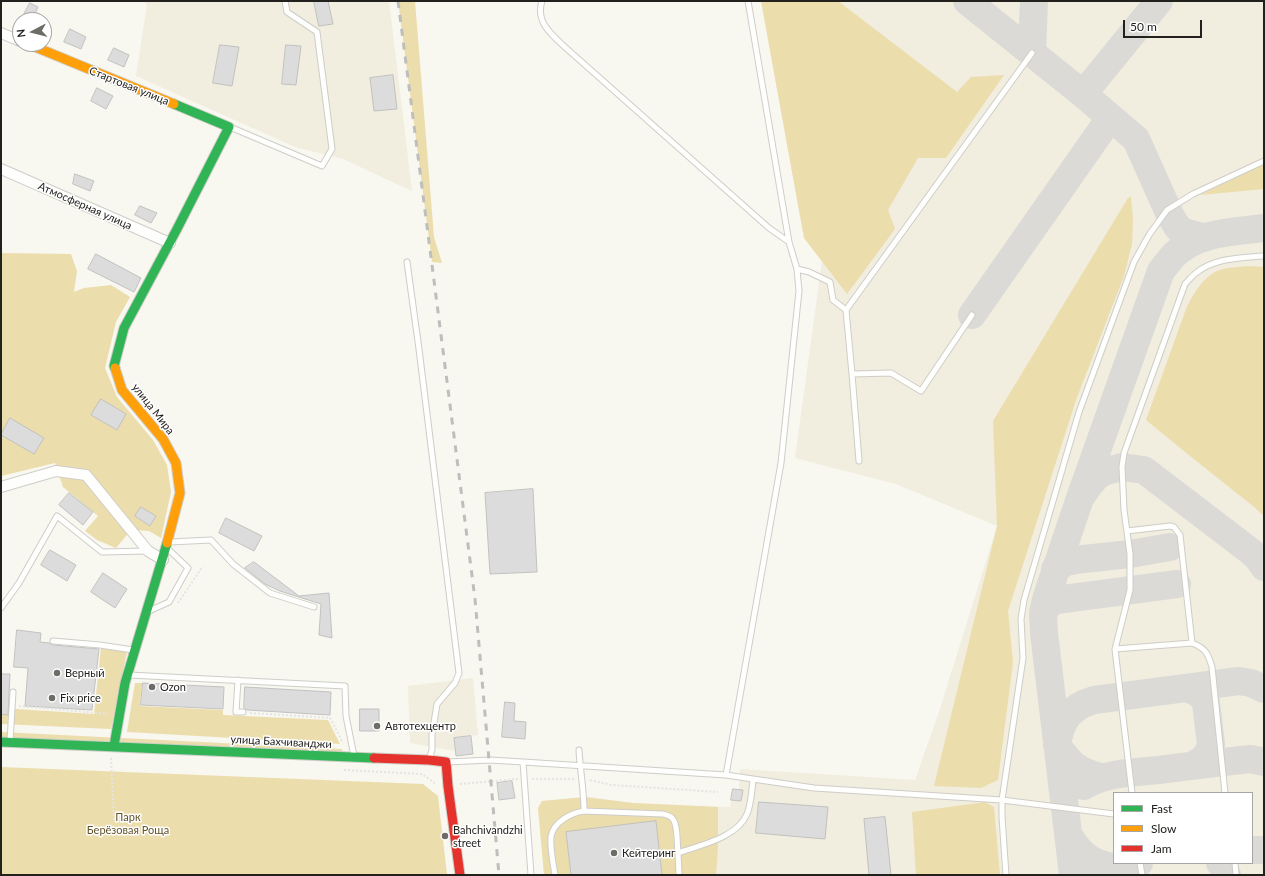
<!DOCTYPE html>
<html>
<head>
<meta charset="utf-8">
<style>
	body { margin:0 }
	#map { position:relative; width:1265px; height:876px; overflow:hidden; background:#f8f7f0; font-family:Lato,sans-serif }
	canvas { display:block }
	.frame { position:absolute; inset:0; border:2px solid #22211d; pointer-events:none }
	.legend { position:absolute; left:1113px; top:792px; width:140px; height:72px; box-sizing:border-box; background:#fff; border:1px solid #a7a6a5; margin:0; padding:5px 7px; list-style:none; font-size:12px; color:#22211d }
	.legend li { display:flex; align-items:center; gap:8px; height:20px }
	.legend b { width:20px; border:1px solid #a7a6a5 }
	.north { position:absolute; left:12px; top:12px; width:40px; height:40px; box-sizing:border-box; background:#fff; border:1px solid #a7a6a5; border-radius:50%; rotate:263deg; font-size:11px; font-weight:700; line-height:16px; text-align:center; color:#22211d }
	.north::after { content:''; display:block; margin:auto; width:14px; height:18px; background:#6d6c67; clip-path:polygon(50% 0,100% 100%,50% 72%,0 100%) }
	.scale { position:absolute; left:1123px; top:20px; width:79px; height:18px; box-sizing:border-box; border:2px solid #22211d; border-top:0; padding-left:5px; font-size:12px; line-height:14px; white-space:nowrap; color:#22211d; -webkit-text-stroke:3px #fff; paint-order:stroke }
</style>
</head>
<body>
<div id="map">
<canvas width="1265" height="876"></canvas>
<div class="frame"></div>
<ul class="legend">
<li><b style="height:5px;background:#30b455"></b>Fast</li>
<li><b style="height:5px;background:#ff9f0a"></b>Slow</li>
<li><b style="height:5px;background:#e5322d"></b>Jam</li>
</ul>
<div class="north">N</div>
<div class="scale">50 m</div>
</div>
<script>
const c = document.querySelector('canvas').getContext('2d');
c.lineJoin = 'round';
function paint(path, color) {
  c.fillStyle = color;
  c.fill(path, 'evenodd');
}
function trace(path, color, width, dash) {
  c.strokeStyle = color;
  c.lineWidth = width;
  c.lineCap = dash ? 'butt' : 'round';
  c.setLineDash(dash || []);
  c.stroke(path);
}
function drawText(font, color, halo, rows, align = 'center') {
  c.font = font + ' Lato,sans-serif';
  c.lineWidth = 3;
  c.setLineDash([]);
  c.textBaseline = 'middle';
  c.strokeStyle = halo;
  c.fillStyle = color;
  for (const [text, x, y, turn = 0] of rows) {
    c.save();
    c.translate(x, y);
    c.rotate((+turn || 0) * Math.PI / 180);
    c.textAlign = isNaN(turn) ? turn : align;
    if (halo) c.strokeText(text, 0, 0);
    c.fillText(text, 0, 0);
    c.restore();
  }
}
paint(new Path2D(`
	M144,1H389L412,191L343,159L295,147L136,76L147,5Z
	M761,1H1264V875H544L538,808L542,801L590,797L633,803L730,807L731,800L741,801L743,790H739L740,769L915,780L939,712L997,526L896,484L795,458L822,261L804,238ZM1114,793H1252V863H1114Z
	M473,678L478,735L454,738L455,751L410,743L408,686Z`), '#f1eddf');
paint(new Path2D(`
	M398,1H415L434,237L442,263L432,262Z
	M761,1H838L957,92L971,77L1004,75L946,158H918L888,210L895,229L847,294L804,238Z
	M1264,164V189L1200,195Z
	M1131,197L1133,218L1132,244L1124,276L1076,400L1008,611L1013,662L998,780L981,788L934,786L997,526L993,421L1128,198Z
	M1,253L71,254L77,271L74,292L84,288L111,285L130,297L116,322L105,368L117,397L153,440L167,465L171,492L161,538L149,531L131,530L116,548L97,540L85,531L98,516L63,487L55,463L1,476Z
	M1248,266L1264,267V516L1253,506L1195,460L1146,420L1186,309C1193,294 1205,273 1223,269C1231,267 1240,267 1248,266Z
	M101,647L127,652L111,729L1,724V708L94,714Z
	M135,683H142L140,706L223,710V715L328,720L340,744L127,732Z
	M1,732L342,749L344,757L1,739Z
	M1,767L423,784L438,796L447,875H1Z
	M584,797L633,803L718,807V847L716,875H544L538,808L542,801Z
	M985,802L994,807L1000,875H916L912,812Z`), '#ecddad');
trace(new Path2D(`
	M967,1L1083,94L1136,139L1170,215L1178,228L1184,232L1202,237
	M1032,53L1034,1
	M1083,94L1159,1
	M972,315L1110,118
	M1083,494L1090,484L1098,475L1106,471L1122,467L1144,470L1250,551L1258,558L1264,567
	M1055,569L1066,562L1075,560L1130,554L1170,547
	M1043,612L1051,602L1056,600L1177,584
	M1186,688C1195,691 1202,694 1206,703L1211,744C1209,755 1203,760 1193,765
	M1100,777C1077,771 1070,764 1057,745C1061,720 1070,707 1094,700L1239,681L1251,683L1264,689
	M1084,786C1103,773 1136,772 1159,770C1190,766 1221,762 1251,759L1264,762
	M1068,834C1079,853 1090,863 1112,867
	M1252,850H1264
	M1220,863L1224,868L1227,875
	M1073,875L1044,633L1043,612L1047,596L1080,498L1161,271C1165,266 1169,261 1173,256C1197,232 1232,232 1264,228
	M1096,875C1109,865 1124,865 1139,863`), '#dbdad6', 28);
const building = new Path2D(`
	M314,1H328L333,24L319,26Z
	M30,3L38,7L32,20H21Z
	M70,29L86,37L81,49L64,42Z
	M220,45L239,47L232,86L213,83Z
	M286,45L301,46L296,85L282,84Z
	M114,48L129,55L124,67L108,60Z
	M393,75L397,109L374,111L370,78Z
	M97,88L113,96L106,109L91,101Z
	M75,174L94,181L90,191L73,184Z
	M140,206L157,213L151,223L135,215Z
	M96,254L141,278L134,292L88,269Z
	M101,399L126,414L117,430L91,415Z
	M10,418L44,438L34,454L1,435Z
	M533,489L537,572L490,574L485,493Z
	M69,493L93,512L83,525L59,505Z
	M141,507L156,516L150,526L135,516Z
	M226,518L262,536L254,551L219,533Z
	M50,550L76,565L67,581L41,565Z
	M254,562L299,596L329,593L332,638L319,635L321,604L280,591L265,584L245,568Z
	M103,573L127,589L115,608L91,592Z
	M17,630L41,633L40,642L49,643L53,645L99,649L92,710L25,706L28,668L14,667Z
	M1,674H10L8,715L1,714Z
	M143,683L224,687L223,709L141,705Z
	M245,687L331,692L330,715L247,710L244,708Z
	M505,702L515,703L514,721L526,722L525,739L502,737Z
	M360,709H379V731H360Z
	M471,736L473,754L456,756L454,738Z
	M512,781L515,798L499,800L497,783Z
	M733,789L743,790L741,801L731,800Z
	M759,802L828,807L825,839L756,833Z
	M885,817L891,875H869L864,819Z
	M656,821L662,875H571L566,832Z`);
paint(building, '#dbdcdb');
trace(building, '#c1c2c0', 1);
const lane = new Path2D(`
	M542,1C535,22 552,35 566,48L769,228L789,242
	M230,127L322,166L332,149L317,32L287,12L285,1
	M407,262L419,349L459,673L455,683L437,704L432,735V750L429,759
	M797,269L809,272L830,282L833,300L846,310L852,374L859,461
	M846,310L1032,53
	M852,374L891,373L921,391L972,315
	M1127,531L1170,526L1174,527L1180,535L1192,643C1205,648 1208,653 1212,667L1225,793
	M170,542L211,540L233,564L270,593L314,607
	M1,608L19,583L57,516L102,552L147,551
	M149,611L169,602L188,568L167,548
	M53,641L100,645L133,650
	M1115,649L1192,643
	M129,675L345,686L346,716L354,756
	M238,680L236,712H243
	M10,741L13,692
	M579,750C580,770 584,790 584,811
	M447,762L490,760L523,762L726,775L814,788L1002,800V817L1006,875
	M523,762L531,875
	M726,775L781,463L799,291L797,269L789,242L748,1
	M1132,793L1115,649L1130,590V554L1124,510L1122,467L1124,453L1185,284C1189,280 1192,276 1196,273C1214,258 1240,258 1262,256
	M1114,814L1002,800L1023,658L1021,619L1024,600L1079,412L1134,262L1149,235L1167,210L1193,194L1264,161
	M678,853L679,875
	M1140,863L1142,875
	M1235,863L1236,875
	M555,875C553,863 550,849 551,837C553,822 571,813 584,811L663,814C666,815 670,816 672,818C678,823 677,845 678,853C700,845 737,838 747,814C751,805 752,790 753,780`);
const street = new Path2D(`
	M1,33L20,41
	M1,169L170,243
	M1,487L56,471L86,475L148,551L163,560`);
const fast = new Path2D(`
	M115,368L114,366L124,328L177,229L229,127L174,104
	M1,742L374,758
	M114,746L125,683L167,543`);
const slow = new Path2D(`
	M28,44L174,104
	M115,368L122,390L163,439L176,463L180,493L167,543`);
const jam = new Path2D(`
	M374,758L429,760L446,762L448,786L460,875`);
trace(lane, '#cecdc8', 7);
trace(street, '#cecdc8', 12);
trace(fast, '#cecdc8', 11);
trace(slow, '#cecdc8', 11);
trace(jam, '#cecdc8', 11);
trace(new Path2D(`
	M178,603L203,566
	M19,706L108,714
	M250,713L330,718L343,743
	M111,758L114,821
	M344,770L422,774L436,784
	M532,779H576
	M590,780L612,785L718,792
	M460,784L518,779`), '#e4e4e2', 2, [2, 2]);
trace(lane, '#fefefd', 5);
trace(street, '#fefefd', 10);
trace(fast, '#30b455', 9);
trace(slow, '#ff9f0a', 9);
trace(jam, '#e5322d', 9);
trace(new Path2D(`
	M398,1L475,599L499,875`), '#bebebd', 3, [7, 7]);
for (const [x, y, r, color] of [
	[57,673,4,"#6d6c67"],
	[152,687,4,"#6d6c67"],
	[52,698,4,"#6d6c67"],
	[377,726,4,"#6d6c67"],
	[445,836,4,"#6d6c67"],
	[614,853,4,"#6d6c67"]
]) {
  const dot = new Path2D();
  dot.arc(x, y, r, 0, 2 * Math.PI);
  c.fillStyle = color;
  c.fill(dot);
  trace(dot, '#fff', 1.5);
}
drawText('11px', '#22211d', '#fff', [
	["Стартовая улица",129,86,22],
	["Атмосферная улица",85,206,24],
	["улица Мира",153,409,52],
	["улица Бахчиванджи",281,742,3]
]);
drawText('11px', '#22211d', '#fff', [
	["Верный",65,673],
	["Ozon",160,687],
	["Fix price",60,698],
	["Автотехцентр",385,726],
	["Bahchivandzhi",453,830],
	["street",453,843],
	["Кейтеринг",622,853]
], 'left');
drawText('11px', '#605228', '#fff', [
	["Парк",128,817],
	["Берёзовая Роща",128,830]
]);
</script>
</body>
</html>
